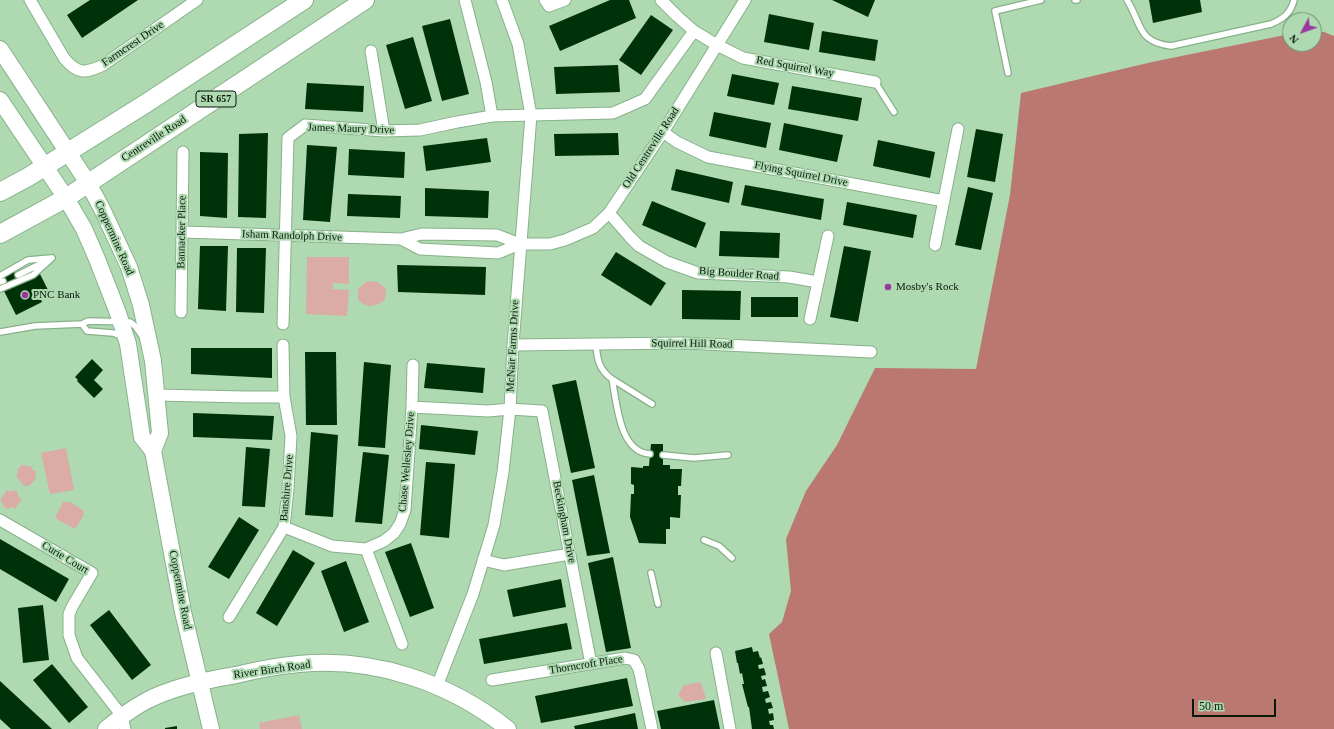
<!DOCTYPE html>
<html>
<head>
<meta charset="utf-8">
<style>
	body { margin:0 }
	#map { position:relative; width:1334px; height:729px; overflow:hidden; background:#aed9b1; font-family:Georgia,serif }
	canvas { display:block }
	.north { position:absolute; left:1282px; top:12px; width:40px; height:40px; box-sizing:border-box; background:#aed9b1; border:1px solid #6c8c6f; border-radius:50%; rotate:229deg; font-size:11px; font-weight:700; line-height:16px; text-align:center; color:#09190b }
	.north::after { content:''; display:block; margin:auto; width:14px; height:18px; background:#9a379e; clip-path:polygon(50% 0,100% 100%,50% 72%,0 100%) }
	.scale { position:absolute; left:1192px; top:699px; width:84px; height:18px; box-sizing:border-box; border:2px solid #09190b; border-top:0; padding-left:5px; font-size:12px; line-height:14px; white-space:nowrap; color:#09190b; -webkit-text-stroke:3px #aed9b1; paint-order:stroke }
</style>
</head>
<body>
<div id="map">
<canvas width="1334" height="729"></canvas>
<div class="north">N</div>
<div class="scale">50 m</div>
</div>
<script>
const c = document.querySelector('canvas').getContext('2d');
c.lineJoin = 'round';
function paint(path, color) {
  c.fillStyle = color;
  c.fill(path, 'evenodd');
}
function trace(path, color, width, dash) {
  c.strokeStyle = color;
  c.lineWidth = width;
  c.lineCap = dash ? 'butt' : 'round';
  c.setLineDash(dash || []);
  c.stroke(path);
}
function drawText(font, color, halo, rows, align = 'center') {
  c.font = font + ' Georgia,serif';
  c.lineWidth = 4;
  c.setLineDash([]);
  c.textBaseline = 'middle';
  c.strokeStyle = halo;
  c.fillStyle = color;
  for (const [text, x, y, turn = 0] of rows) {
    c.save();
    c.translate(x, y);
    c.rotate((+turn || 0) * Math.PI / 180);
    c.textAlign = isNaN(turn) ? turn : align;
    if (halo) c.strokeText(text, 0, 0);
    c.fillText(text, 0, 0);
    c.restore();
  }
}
paint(new Path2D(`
	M307,257H349V284L333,283V289L349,290L347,316L306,314Z
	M367,281L378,282L386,289L385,300C373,307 370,309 358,300V289Z
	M66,448L74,490L50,494L41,453Z
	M22,465L33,467L32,470L36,471L35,480L29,486H24L17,477L18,469Z
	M7,490L10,492L14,490L18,493V497L22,499L15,509L12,507L8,509L4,507L3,503L0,500Z
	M63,502H70L83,510L84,515L75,529L55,518Z
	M701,682L706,699L685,702L678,695L684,685Z
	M299,715L302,729H260L259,723Z`), '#dbaca6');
paint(new Path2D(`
	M1314,32H1324L1334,36V729H789L769,634L782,622L791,591L786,539L806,491L837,445L875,368L976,369L1010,195L1021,93L1152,62L1290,34V44H1314Z`), '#ba7871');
paint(new Path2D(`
	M90,0H138L82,38L67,15Z
	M610,0H629L636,18L560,51L549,26Z
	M832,0H875L868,17Z
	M1149,0H1200L1202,12L1153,23Z
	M769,14L814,23L809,50L764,42Z
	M651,15L673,30L641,75L619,60Z
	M450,19L469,94L442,101L422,26Z
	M822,31L878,40L875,61L819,52Z
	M413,37L432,101L405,109L386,45Z
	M618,65L620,92L556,94L554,67Z
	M732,74L779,83L774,105L727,96Z
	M307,83L364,86L363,112L305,109Z
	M792,86L862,98L858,121L788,109Z
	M714,112L771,123L766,148L709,136Z
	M784,123L843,135L837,162L779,150Z
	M976,129L1003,134L995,182L967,177Z
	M268,133L266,218L238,217L239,134Z
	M618,133L619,155L555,156L554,134Z
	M487,138L491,162L426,171L423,146Z
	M878,140L935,152L930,178L873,166Z
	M307,145L337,147L330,222L303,220Z
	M349,149L405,152L404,178L348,175Z
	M200,152L228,153L227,218L200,216Z
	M676,169L733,182L729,203L671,190Z
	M745,185L824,199L821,220L741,205Z
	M968,187L993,193L981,250L955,245Z
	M425,188L489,191L488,218L425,216Z
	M348,194L401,196L400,218L347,216Z
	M652,201L706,223L696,248L642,225Z
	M847,202L917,215L913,238L843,225Z
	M720,231L780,233L779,258L719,256Z
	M200,246H228L226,311L198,309Z
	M844,246L871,251L858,322L830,317Z
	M237,248H266L264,313L236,312Z
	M616,252L666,283L651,306L601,275Z
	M397,265L486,267L485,295L398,292Z
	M14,271L21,283L40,274L49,292L40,297L42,302L16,315L4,291L7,290L1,278Z
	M682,290L741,291L740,320L682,319Z
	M751,297H798V317H751Z
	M191,348H272V378L191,374Z
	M305,352H336L337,425H306Z
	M92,359L103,370L94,380L103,389L94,398L77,381L78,380L75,377Z
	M364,362L391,365L385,448L358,446Z
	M427,363L485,368L483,393L424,388Z
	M576,380L595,468L571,473L552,385Z
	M193,413L274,416L272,440L193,437Z
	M421,425L478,431L475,455L419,449Z
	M311,432L338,435L333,517L305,515Z
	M651,444H663V465H670V469H682L681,486H678V495H681L680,518L670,517V529H666V544L639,543L630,517L631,494H634V485L631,484V467L643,468V466H649Z
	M246,447L270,449L265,507L242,506Z
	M363,452L389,455L382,524L355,522Z
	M426,462L455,464L449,538L420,535Z
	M594,475L610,553L587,556L572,480Z
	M239,517L259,530L229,579L208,567Z
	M0,539L69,579L56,602L0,569Z
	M411,543L434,608L410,617L385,552Z
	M293,550L315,563L277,626L256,613Z
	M613,557L631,648L606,652L588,563Z
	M346,561L369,622L344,632L321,571Z
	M561,579L566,607L513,617L507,590Z
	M43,605L49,660L23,663L18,608Z
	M109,610L151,665L132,680L90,625Z
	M567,623L572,649L484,664L479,639Z
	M752,647L753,652L758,651L760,658L761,657L763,664L758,665L759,669L764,668L766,675L761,676L762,680L765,679L767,686L762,687L763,692L768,691L770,697L765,699L766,703L771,702L773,708L768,709L769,714L773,713L774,720L769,721L770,725H773L774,729H752L749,707H748L742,684H744L742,673L740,674L738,663H737L735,651Z
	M52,664L88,707L69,723L33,680Z
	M627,678L633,706L541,723L535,696Z
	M0,681L52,729H11L0,719Z
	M714,700L720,729H661L657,711Z
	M635,713L638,729H575L574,726Z
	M177,726V729H165V728Z`), '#00320a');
const lane = new Path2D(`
	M1075,0H1077
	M1127,0C1142,24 1137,42 1171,46L1271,24C1283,19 1291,13 1294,0
	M1008,73L995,11L1041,0
	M875,82L894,112
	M18,275L44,262
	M0,276L28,260L51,258
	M0,282L3,281
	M0,289L33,275L52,258
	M82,324L87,331L113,333L121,336
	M0,332L35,326L82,324L88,321L130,322L135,326L142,336
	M596,344C597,359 599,370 612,379C617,403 619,452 650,454
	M612,379L652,404
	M663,455L694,458L728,455
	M704,540L719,546L732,558
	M651,573L658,604`);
const street = new Path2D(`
	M30,0L64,58C77,74 85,74 103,65L197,0
	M465,0L486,82L492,116
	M545,0L549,6L565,0
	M661,0L677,16L694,31L717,45L743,58L875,82
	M371,51L384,131
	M663,132L677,142L708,157L944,201
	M609,213L630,237L639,246L667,262L698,273L789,277L818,282
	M183,232L401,239
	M520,244L497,235L422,234L401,239L420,249L498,253L520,244H550L565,240L593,228L609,213L663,132L745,0
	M935,245L958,129
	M181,312L183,152
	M810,319L828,236
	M283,324L288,138L305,125L384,131L420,130L457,122L492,116L613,113L645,99L694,31
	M513,345L684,343L871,352
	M157,395L245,397H284
	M412,407L488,411L510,409L542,411L591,664
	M0,520L92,573L72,607L69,614V635L77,658L122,716L125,729
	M284,527L332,546L366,549L384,541L394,533L400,524L405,510L412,407L413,365
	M366,549L402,644
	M483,560L504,565L570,554
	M229,617L284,527L288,489L291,436L284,397L283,345
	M716,653L730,729
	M492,680L625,658L634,660L639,669L652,729
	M437,686L473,594L494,525L503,472L510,409L513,345L531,115L518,44L502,0`);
const secondary = new Path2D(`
	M0,49L88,183L102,209L129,267L141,305L153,361L160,433L153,451
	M0,100L66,198L84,229L97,259L118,313L128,344L142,437L153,451L183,612L211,729
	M106,729C118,719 131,709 146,701C172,687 206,680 236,675C256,670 278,666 299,664C374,657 449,682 508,729`);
const primary = new Path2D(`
	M0,192L28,177L145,104L304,0
	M0,234L66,198L365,0`);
trace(lane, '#87b18a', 8);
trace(street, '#87b18a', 13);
trace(secondary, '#87b18a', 18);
trace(primary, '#87b18a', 20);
trace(lane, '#fff', 5.5);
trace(street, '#fff', 11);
trace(secondary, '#fff', 16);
trace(primary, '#fff', 18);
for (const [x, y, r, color] of [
	[888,287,4,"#9a379e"],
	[25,295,4,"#9a379e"]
]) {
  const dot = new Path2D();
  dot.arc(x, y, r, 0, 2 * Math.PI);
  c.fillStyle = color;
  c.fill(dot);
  trace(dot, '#aed9b1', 1.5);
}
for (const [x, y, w] of [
	[216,99,40]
]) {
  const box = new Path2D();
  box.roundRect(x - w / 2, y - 8, w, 16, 3);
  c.fillStyle = '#aed9b1';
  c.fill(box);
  trace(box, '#09190b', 1);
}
drawText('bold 10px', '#09190b', null, [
	["SR 657",216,99]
]);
drawText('11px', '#09190b', '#aed9b1', [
	["Farmcrest Drive",133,44,-34],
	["Red Squirrel Way",795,67,10],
	["James Maury Drive",351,129,2],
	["Centreville Road",154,139,-33],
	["Old Centreville Road",651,148,-57],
	["Flying Squirrel Drive",801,174,11],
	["Bannacker Place",182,232,-89],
	["Isham Randolph Drive",292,236,2],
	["Coppermine Road",114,238,66],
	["Big Boulder Road",739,274,4],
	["Squirrel Hill Road",692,344,1],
	["McNair Farms Drive",513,346,-87],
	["Chase Wellesley Drive",407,462,-85],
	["Banshire Drive",287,488,-85],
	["Beckingham Drive",564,522,79],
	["Curie Court",65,558,31],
	["Coppermine Road",180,590,79],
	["Thorncroft Place",586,665,-9],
	["River Birch Road",272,670,-8]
]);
drawText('11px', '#09190b', '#aed9b1', [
	["Mosby's Rock",896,287],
	["PNC Bank",33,295]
], 'left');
</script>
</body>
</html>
